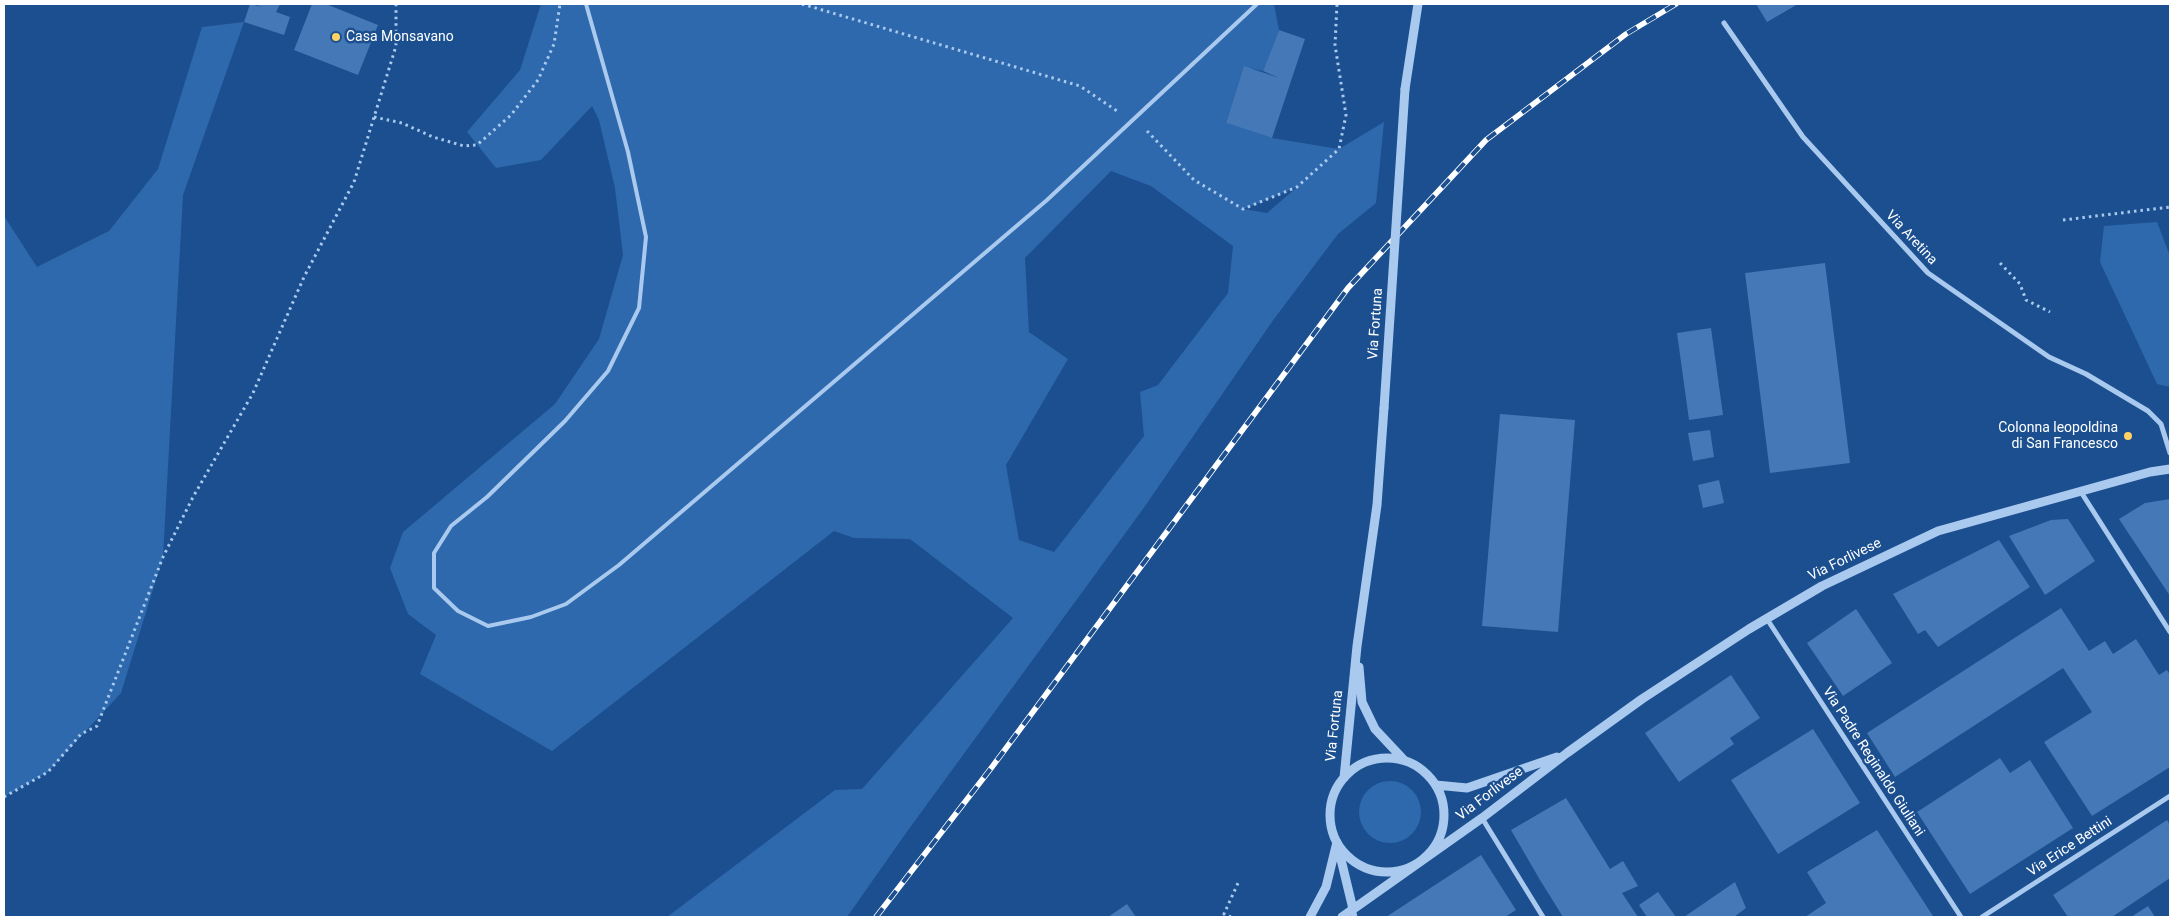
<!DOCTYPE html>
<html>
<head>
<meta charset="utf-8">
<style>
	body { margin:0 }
	#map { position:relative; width:2174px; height:921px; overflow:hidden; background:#1b4f8f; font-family:Roboto,sans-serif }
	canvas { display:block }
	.frame { position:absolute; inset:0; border:5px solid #fff; pointer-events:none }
</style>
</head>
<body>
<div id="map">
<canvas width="2174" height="921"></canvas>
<div class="frame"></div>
</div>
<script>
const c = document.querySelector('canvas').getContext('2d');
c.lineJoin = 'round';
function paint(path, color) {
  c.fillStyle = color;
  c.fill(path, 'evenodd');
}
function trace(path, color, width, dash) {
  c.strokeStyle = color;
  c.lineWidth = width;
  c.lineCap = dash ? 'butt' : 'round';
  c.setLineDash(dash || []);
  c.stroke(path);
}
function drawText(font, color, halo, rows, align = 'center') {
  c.font = font + ' Roboto,sans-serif';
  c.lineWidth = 5;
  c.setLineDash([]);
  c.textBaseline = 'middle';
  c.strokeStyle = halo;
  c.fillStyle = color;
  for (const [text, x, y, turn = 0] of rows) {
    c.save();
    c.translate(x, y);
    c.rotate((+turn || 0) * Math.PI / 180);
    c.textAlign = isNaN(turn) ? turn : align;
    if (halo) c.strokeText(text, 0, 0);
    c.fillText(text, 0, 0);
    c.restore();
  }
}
paint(new Path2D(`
	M541,4H1274L1279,30L1263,71L1244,67L1226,123L1272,138L1339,149L1384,122L1376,203L1338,234L1274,319L1143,509L906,833L847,917H667L835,790L862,789L1013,618L910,539L854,538L834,531L552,751L420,674L436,635L408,614L390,568L403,532L555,404L599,339L623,255L615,188L599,120L592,106L541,160L496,168L467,132L520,70ZM1111,171L1151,186L1233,246L1228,293L1158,385L1140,392L1144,436L1054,552L1019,540L1006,465L1068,359L1029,332L1025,258ZM1296,188L1267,213L1244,209L1295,188Z
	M244,22L183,195L163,557L121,693L48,772L4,797V216L37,267L109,231L158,169L202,27Z
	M2157,222L2170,256V387L2157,384L2100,262L2104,226Z
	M1359 812a31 31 0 1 1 62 0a31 31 0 1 1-62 0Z`), '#2e69ad');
paint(new Path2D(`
	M250,4L262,7L255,4H280L276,12L290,17L284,35L244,22Z
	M312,4H326L378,25L358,75L294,50Z
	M1756,4H1798L1767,22Z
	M1279,30L1305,39L1272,138L1226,123L1244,66L1279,78L1263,71Z
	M1825,263L1850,463L1770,473L1745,273Z
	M1711,328L1723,415L1689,420L1677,333Z
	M1500,414L1575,420L1558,632L1482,626Z
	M1710,430L1714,457L1693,461L1688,433Z
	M1719,480L1724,503L1703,508L1698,485Z
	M2170,499V596L2119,519L2145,503Z
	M2068,519L2095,561L2045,595L2009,536L2051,520Z
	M1999,540L2030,587L1938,647L1925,630L1918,634L1893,594Z
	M2061,608L2089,651L2105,641L2113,654L2136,639L2159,675L2167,670L2170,675V767L2092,816L2044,742L2092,712L2063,668L1895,777L1867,733Z
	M1856,609L1892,663L1843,696L1807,643Z
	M1731,675L1760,718L1730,738L1734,744L1679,782L1645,733Z
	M1813,729L1860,803L1778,854L1731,780Z
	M2000,758L2010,773L2030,760L2073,828L1970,894L1917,812Z
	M1566,798L1610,869L1623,861L1638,886L1622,893L1638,917H1563L1540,880L1511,830Z
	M2167,820L2170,825V878L2112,917H2068L2053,895Z
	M1877,830L1933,916L1805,917L1826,903L1807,872Z
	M1481,855L1516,910L1505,917H1386Z
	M1735,882L1746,908L1734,917H1684Z
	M1658,892L1676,917H1647L1639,905Z
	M1127,904L1136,917H1108Z
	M2148,906L2155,917H2131Z`), '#4478b7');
trace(new Path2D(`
	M802,4L1080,86L1117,111
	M374,117L402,123L433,137L464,146L477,145L511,115L538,80L554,44L560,4
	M1147,131L1194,180L1243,209L1297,187L1339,149L1346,115L1335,45L1337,4
	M2063,220L2170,207
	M2000,263L2020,284L2026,300L2050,312
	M4,797L48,772L81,734L97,726L163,557L193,497L253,393L304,277L354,182L396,46V4
	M1231,917L1224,914L1238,883`), '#a9c9ee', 3, [2.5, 4]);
trace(new Path2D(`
	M586,4L628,152L646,237L639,308L608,371L565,421L487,497L451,526L434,553V588L458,611L488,626L531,617L566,604L619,565L1047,200L1257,4`), '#a9c9ee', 4);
trace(new Path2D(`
	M1724,23L1803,137L1928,273L2049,357L2086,374L2148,411L2161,424L2170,453
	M2081,492L2170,632
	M1767,619L1961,917
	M1482,818L1543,917
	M1353,909L1355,917
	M1982,917L2170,796`), '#a9c9ee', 5);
trace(new Path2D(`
	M1405,89L1418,4
	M1359,667L1362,702L1375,729L1405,761
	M1330 815a57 57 0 1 1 114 0a57 57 0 1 1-114 0Z
	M1344,778L1357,646L1377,505L1384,408
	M1436,785L1467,788L1557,757
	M1338,847L1353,909
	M1310,917L1326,887L1337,842
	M1342,917L1482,818L1567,753L1642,699L1749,629L1822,586L1938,531L2150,472L2170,469`), '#a9c9ee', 9);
const rail = new Path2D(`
	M876,917L992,767L1348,288L1486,140L1626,34L1676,4`);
trace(rail, '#fff', 5.5);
trace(rail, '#1b4f8f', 4, [11]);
trace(new Path2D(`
	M1384,408L1405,89`), '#a9c9ee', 9);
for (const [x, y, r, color] of [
	[336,37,5,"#ffd166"],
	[2128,436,5,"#ffd166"]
]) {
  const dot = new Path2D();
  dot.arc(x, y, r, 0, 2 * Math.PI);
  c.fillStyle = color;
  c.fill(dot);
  trace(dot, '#1b4f8f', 2);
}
drawText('14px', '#fff', '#1b4f8f', [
	["Casa Monsavano",346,37],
	["Colonna leopoldina",2118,428,"right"],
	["di San Francesco",2118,444,"right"]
], 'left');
drawText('14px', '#fff', '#1b4f8f', [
	["Via Aretina",1911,238,47],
	["Via Fortuna",1376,324,-86],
	["Via Forlivese",1845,560,-26],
	["Via Fortuna",1335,726,-84],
	["Via Padre Reginaldo Giuliani",1873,762,57],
	["Via Forlivese",1490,794,-37],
	["Via Erice Bettini",2070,847,-33]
]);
</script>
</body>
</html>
